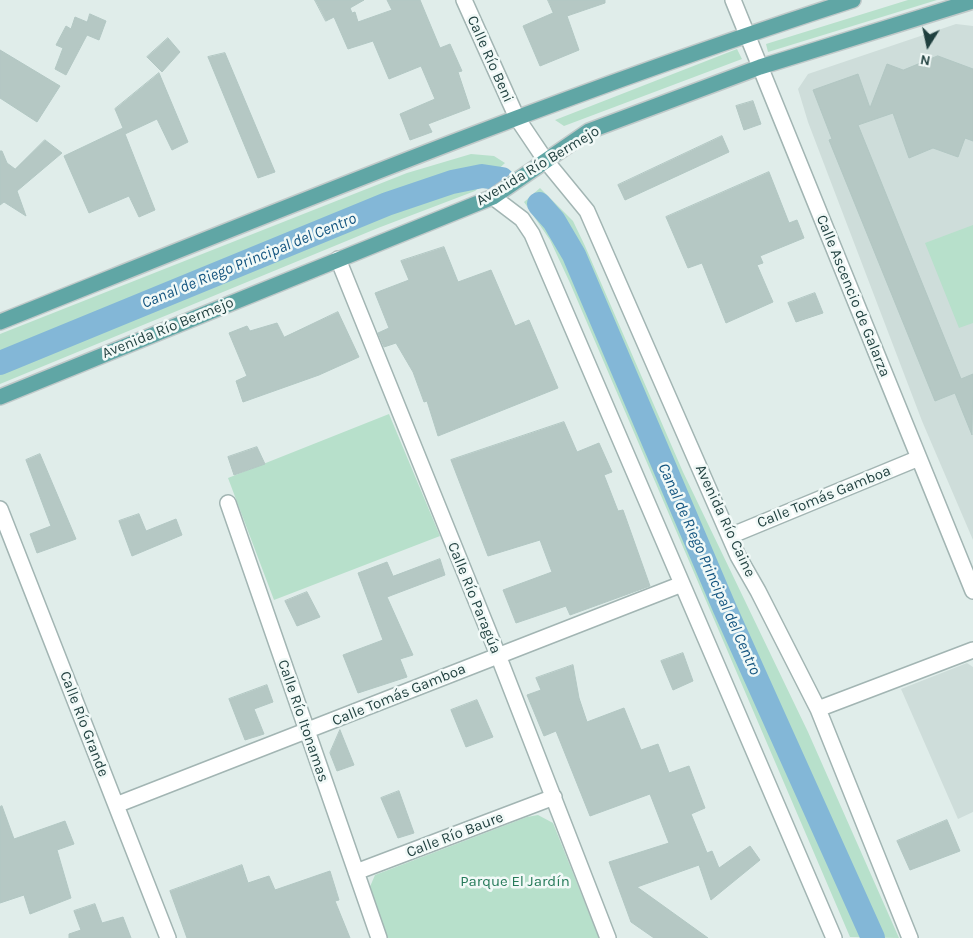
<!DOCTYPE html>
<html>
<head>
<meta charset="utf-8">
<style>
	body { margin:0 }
	#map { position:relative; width:973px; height:938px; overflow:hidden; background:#e0edea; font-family:Karla,sans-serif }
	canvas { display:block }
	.north { position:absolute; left:903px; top:20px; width:50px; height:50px; -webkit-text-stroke:4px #f1f9f7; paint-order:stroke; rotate:190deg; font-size:14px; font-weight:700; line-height:20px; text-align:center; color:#1f3f3e }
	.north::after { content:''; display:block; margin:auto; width:18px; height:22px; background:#1f3f3e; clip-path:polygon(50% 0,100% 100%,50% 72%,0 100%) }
</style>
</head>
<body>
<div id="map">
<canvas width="973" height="938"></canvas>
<div class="north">N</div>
</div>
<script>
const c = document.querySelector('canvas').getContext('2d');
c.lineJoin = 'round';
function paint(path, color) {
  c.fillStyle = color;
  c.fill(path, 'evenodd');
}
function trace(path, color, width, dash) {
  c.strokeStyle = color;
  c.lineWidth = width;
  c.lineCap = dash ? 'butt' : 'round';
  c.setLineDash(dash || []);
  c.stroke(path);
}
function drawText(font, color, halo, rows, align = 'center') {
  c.font = font + ' Karla,sans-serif';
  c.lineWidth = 5;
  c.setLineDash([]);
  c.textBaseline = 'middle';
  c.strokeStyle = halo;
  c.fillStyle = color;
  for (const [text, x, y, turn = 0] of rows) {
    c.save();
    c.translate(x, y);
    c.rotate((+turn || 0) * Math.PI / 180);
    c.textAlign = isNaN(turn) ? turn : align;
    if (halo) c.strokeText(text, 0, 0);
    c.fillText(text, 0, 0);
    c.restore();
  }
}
paint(new Path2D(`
	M956,24L973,26V540L922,421L808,122L798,89L808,74Z
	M967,663L973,667V812L958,819L901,689Z`), '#ceddda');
paint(new Path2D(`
	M908,0H937L768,52L766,44Z
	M737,49L742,59L564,126L555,120Z
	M471,154L494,156L505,163L475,191L378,228L0,384V334L407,173Z
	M540,188L573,221L585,246L683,472L808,732L899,938L850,937L570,283L550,240L524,202Z
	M973,225V323L959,328L925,243Z
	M389,414L440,536L274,600L228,478Z
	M538,815L553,823L599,938H387L369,889L375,875L527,817Z`), '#b7e0cb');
trace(new Path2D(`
	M539,204L554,221L574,255L725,609L873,938
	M0,363L387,204L452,182L482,176L502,179`), '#83b7d7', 24);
const building = new Path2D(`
	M315,0H364L350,8L352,13L355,12L358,22L392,10L387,0H420L440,48L450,44L462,71L458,72L470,108L428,124L432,132L410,140L400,114L435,99L421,66L389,79L373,41L348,49L334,17L326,21Z
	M548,0H605V3L567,16L579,50L540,66L523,26L553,13Z
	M90,14L106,21L99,40L87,35L66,75L55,69L63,48L56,45L66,26L71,29L75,17L87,22Z
	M168,38L180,52L162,72L147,57Z
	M0,50L60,86L37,122L0,98Z
	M225,53L275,172L258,178L208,57Z
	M938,56L973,69V141L965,138L958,157L933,148L909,158L893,113L858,125L961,379L973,374L972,435L955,393L935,401L829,140L832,139L813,90L858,74L870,108L887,64L903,70Z
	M159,73L188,142L172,150L157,119L125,134L155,210L139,217L129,196L89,213L64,156L123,128L115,109Z
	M753,101L761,124L744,130L736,106Z
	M722,136L729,152L625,200L618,185Z
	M45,140L62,153L17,191L26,216L4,202L0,205V151H2L7,163L15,169Z
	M769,172L789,223L797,220L804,238L760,256L763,263L757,265L773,302L726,323L702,263L688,268L666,217Z
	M444,247L458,282L491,270L515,326L529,320L558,388L438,436L427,401L424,402L413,372L396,343L384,347L378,333L389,328L375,293L409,280L401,261Z
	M815,293L823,313L796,322L788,303Z
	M338,312L359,357L319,375L243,402L236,381L247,376L229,333L247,326L250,331L277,323L284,337Z
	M564,422L577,452L599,443L612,472L604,475L618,511L623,510L650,586L570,615L566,606L516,623L503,590L552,572L540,540L488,556L451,460Z
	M257,447L265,464L234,475L228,457Z
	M40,454L76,539L37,553L30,534L51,526L26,460Z
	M139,514L146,531L176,519L182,535L132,556L119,521Z
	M440,559L445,575L387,597L413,655L400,659L407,677L358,693L343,655L383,640L358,573L387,562L393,576Z
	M307,592L320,617L297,626L285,601Z
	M683,653L693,681L673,690L661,661Z
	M573,665L579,698L587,722L624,708L641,750L658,744L669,773L689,766L705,808L691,814L707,853L712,851L719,868L750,846L760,860L711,900L699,865L637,887L708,938H654L631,922L609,862L669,843L650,794L590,816L556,731L544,736L527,695L541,690L536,678Z
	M267,685L273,702L254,709L264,734L245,740L229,699Z
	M477,700L493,737L466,747L451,710Z
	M340,730L354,765L337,771L330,753Z
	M399,791L414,833L398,838L381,798Z
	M2,806L14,839L65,821L74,844L57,850L71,898L30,914L24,895L0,903V807Z
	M947,820L960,851L910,870L897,841Z
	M242,865L248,883L269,876L275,890L330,871L339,900L335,901L350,938H187L170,891Z
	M95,904L102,923L123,917L131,938H69V934L81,930L74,911Z`);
paint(building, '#b5c8c4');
trace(building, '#b2c7c3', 1);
const street = new Path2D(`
	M464,0L517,118L546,161L587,211L738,556L758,591L818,709L910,938
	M733,0L973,591
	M493,197L522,219L532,234L834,938
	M338,259L498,655L608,938
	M228,503L379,938
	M0,509L168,938
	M730,536L919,458
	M818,709L973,650
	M116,805L682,584
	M356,872L554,797`);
const primary = new Path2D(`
	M0,322C282,209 563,93 853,0
	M0,397L493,197L589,131L760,67L973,1`);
trace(street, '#a2b5b3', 18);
trace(primary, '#c0c9c9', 18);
trace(street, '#fff', 15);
trace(primary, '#60a6a5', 15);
drawText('15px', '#1f3f3e', '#f1f9f7', [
	["Calle Río Beni",490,59,66],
	["Avenida Río Bermejo",538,166,-31],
	["Calle Ascencio de Galarza",853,296,68],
	["Avenida Río Bermejo",168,328,-22],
	["Calle Tomás Gamboa",824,497,-22],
	["Avenida Río Caine",725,521,65],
	["Calle Río Paragúa",474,598,68],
	["Calle Tomás Gamboa",399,695,-22],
	["Calle Río Itonamas",303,721,71],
	["Calle Río Grande",84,724,69],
	["Calle Río Baure",455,835,-21]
]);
drawText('15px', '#257a59', '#f1f9f7', [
	["Parque El Jardín",515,882]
]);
drawText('italic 16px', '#145580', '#f1f9f7', [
	["Canal de Riego Principal del Centro",249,261,-22],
	["Canal de Riego Principal del Centro",709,569,66]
]);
</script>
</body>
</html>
